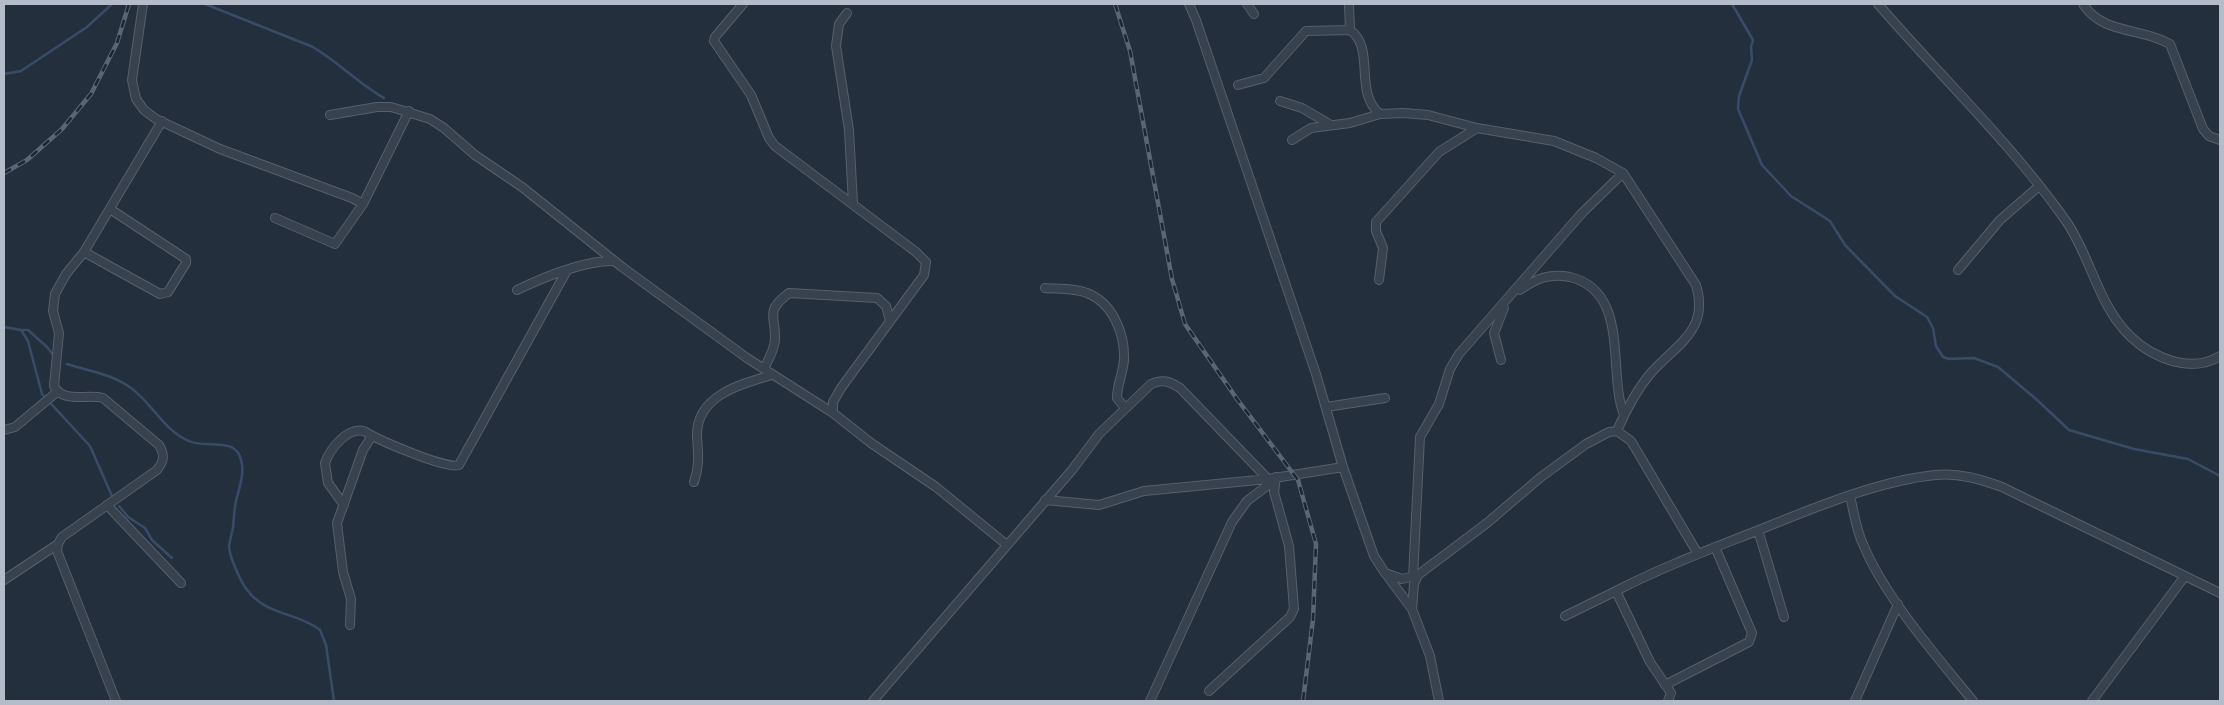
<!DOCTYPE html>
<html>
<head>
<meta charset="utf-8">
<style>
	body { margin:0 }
	#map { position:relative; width:2224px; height:705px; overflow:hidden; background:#242f3e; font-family:"Varela Round",sans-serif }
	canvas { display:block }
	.frame { position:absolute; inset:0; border:5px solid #b4bcc9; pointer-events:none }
</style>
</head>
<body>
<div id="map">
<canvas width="2224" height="705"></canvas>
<div class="frame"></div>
</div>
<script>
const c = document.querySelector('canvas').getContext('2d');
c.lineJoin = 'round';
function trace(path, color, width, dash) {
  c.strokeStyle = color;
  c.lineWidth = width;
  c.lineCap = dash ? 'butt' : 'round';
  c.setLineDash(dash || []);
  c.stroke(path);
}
trace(new Path2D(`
	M205,4L313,47C338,62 358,83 384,98
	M1732,4L1753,40L1751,47L1752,60L1739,96L1738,109L1762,165L1791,196L1830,221L1845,245L1895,296L1927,317L1933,328L1936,346L1943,357L1949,359L1974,358L1998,367L2036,399L2069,430L2134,449L2188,459L2220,476
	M4,74L21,71L87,27L112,4
	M4,327L21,330L28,341L42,394L90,446L112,496
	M21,330H28L47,347L54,356
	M67,364C89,371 112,374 131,388C152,403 164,431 189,441C205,449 236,436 241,460C245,473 239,489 236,501C234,510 234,518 233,527C232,533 230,540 229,546C229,556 241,583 248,591C266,615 299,613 320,630L326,645L334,701
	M119,506L128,517L145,528L152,540L172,558`), '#394c67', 2.5);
const minor = new Path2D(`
	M143,4L132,80L136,99L144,110L156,119L220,149L352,198L363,204L409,111
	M743,4L715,37L714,41L751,95L769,138L775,146L916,252L926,262L924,275L841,388L833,402V413
	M1189,4L1196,20L1316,374L1343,467L1374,556L1385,573L1402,579L1418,575L1487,523L1541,477L1586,444L1609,432L1617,431L1631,441L1698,554
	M1247,4L1254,14
	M1349,4L1350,30C1376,48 1353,92 1380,114
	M1878,4C1940,76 2011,143 2066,221C2091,257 2098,306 2131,337C2153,358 2191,374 2220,356
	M2083,4C2103,35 2141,27 2170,44L2203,129L2209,136L2220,140
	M847,13L839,24L836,46L849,130L853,204
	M1238,85L1264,78L1306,31L1350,30
	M1280,101L1302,108L1331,125
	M330,115L377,107H391L430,119L444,128L475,155L522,187L622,267L747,358L833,413L871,443L936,487L1007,545
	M1292,140L1311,128L1350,123L1380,114L1403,113L1428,115L1477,128L1554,141L1596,158L1623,173L1696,285C1710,331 1675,345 1650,374C1635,392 1626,410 1617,431
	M275,218L335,244L363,204
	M84,252L160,294L168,292L186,263V259L110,209
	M1958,270L2000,220L2038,187
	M1379,280L1383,248L1376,231V222L1439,152L1477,128
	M1045,288C1058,289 1075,288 1087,293C1113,303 1125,334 1124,360C1123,373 1117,385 1117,398L1125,408
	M517,290C544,277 586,260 615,261
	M1520,290C1537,278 1550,273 1570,277C1631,292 1607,372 1624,415
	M1501,360L1494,333L1504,308
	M764,369C768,360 775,349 775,339C776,316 764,312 789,293L877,298L886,306L890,321
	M1326,407L1385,398
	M4,430L15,427L57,392
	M694,482C700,465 698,453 697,436C696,396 740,384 772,375
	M1850,496C1854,512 1856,530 1863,544C1884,596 1937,657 1973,701
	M1045,500L1099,505L1144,491L1268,479L1343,467
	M107,505L181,583
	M344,505L328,483L325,463C330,449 347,427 364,431C376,439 447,470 459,465L566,272
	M1758,530L1784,617
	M1386,574L1412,609L1430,656L1439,701
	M1413,577L1420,437L1439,404L1450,369L1459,354L1582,213L1623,173
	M4,580L58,544
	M1412,609L1414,584L1418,575
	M1565,616L1616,591
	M350,625L351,599L343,572L337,523L363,450L372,436
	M1665,685L1749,642L1752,633L1715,547
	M1209,691L1290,617L1294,609L1289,546L1274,492L1276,477
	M116,701L57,551L58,544L62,537L157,470C164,461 165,455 159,445L103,398C87,394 62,403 54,386L59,333L53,311L55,294L66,274L84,252L162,121
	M873,701L1072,470L1099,434L1151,384C1163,379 1169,381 1180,388L1268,479
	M1150,701L1232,522L1247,501L1276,479
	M1668,701L1671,693L1650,662L1616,591C1662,567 1711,549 1759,530C1811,509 1880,480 1936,475C1960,473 1980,479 2002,487L2220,593
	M1855,701L1898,604
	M2092,701L2185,576`);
trace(minor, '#565f6c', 10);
trace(minor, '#38414e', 8);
const rail = new Path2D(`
	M1115,4L1130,51L1172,279L1185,324L1237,399L1298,480L1316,544L1313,619L1303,701
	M4,173L27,160L62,129L91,94L117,43L129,4`);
trace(rail, '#5a6575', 4.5);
trace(rail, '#1d2633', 2.5, [8]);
</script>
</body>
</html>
